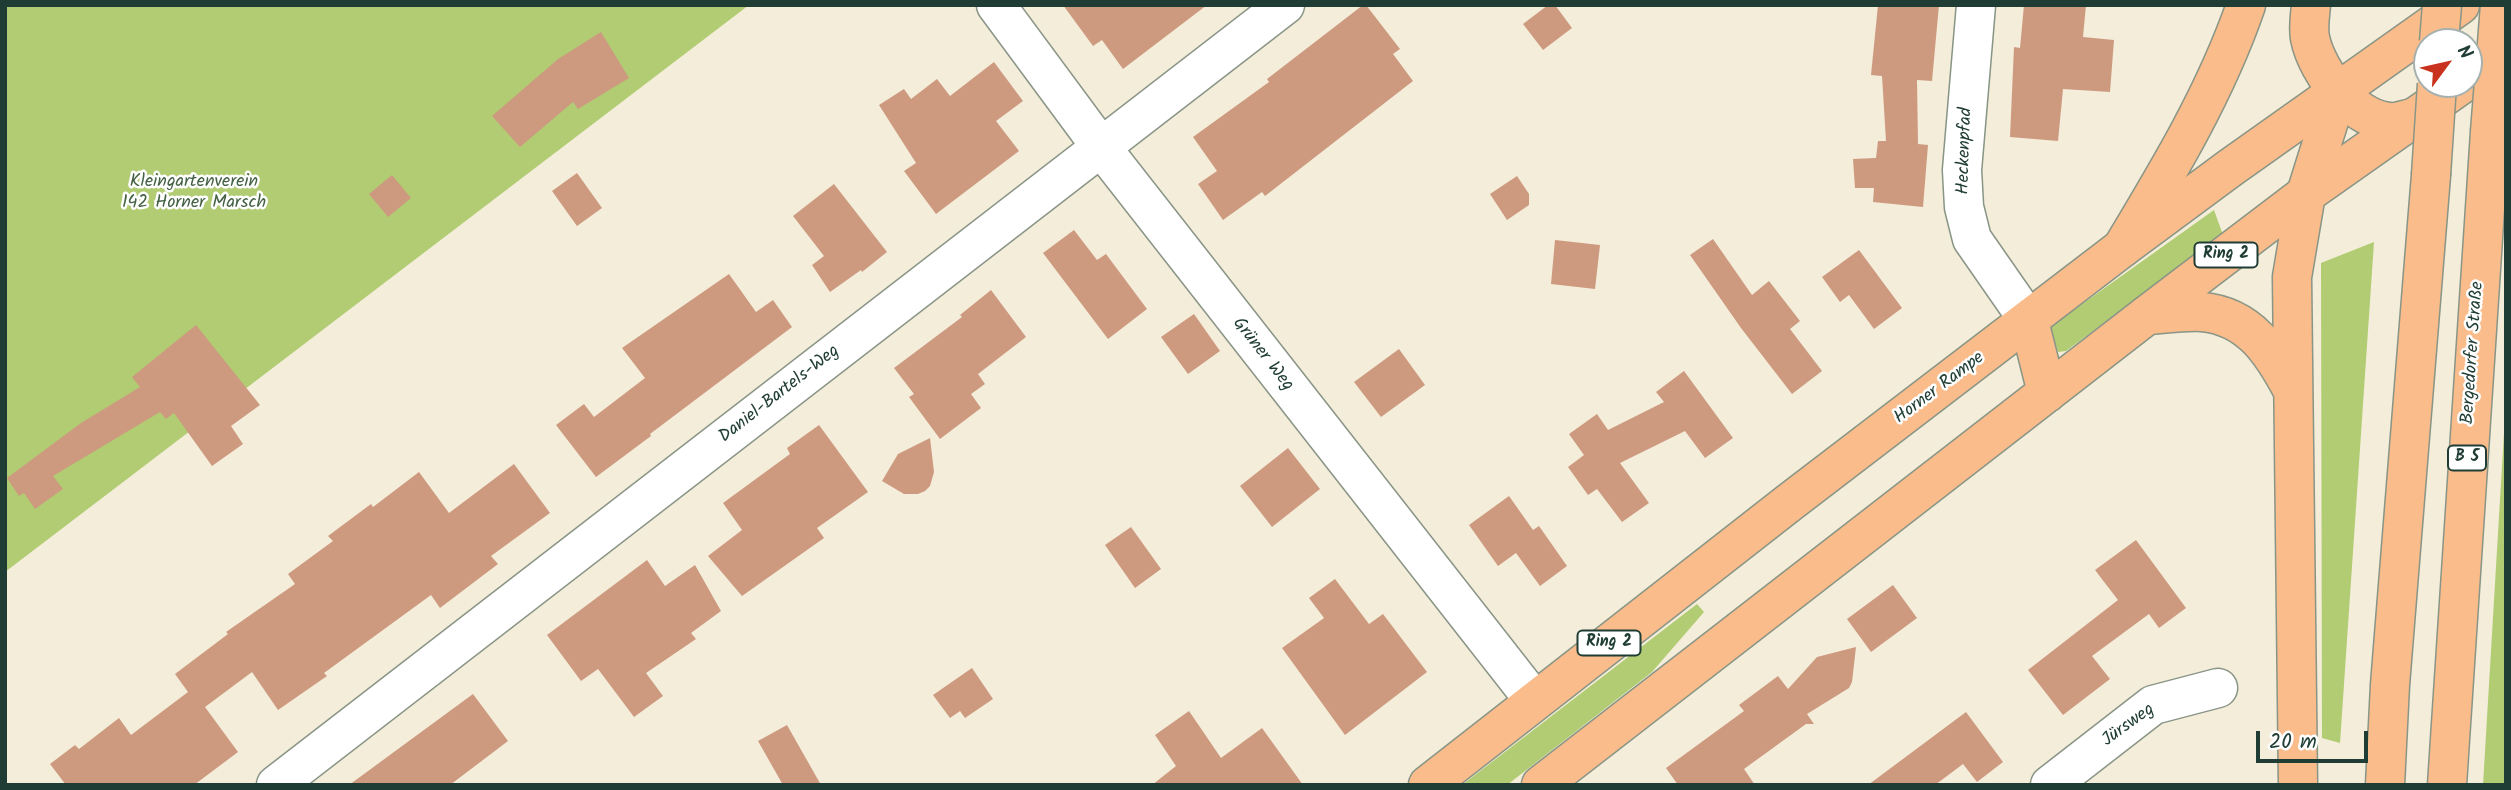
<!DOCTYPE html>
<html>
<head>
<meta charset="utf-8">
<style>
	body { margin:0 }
	#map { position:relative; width:2511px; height:790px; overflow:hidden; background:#f3edd9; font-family:Kalam,sans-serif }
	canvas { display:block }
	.frame { position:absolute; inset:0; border:7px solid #1f3d34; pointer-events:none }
	.north { position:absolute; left:2413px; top:28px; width:70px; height:70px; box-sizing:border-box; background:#fff; border:2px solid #a5b1ae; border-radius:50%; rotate:57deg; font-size:19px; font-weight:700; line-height:28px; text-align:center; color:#1f3d34 }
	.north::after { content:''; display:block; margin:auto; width:24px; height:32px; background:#c8321e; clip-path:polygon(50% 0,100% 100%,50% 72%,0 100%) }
	.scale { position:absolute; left:2256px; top:731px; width:112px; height:32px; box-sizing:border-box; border:4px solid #1f3d34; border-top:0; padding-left:9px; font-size:21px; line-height:24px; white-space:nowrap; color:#1f3d34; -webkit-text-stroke:5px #fff; paint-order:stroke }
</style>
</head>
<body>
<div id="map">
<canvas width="2511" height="790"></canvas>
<div class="frame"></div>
<div class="north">N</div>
<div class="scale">20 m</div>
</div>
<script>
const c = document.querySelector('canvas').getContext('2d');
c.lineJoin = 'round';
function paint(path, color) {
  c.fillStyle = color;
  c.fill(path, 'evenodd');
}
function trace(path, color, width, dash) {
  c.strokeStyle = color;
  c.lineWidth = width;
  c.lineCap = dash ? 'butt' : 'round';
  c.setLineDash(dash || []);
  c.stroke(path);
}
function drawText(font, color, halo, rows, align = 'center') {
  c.font = font + ' Kalam,sans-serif';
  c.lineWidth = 5;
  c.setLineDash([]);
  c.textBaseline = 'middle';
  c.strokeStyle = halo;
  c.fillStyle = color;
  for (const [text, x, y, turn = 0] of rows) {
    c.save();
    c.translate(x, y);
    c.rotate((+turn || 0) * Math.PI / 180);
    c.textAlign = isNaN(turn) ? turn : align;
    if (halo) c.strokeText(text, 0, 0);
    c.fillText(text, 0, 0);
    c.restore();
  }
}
paint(new Path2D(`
	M5,5H749L5,572Z
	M2214,210L2223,235L2066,351L2058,352L2050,327Z
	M2374,242L2340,743L2322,738L2321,263Z
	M2506,399V785H2483Z
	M1697,604L1704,612L1652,672L1507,785H1462Z`), '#b1cc72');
paint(new Path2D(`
	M1063,5H1207L1123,69L1102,40L1093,46Z
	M1363,5H1366L1400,49L1393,54L1413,81L1265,196L1262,192L1223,220L1198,184L1217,171L1193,137L1269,82L1267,79Z
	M1548,5H1555L1572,28L1543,50L1523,24Z
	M1878,5H1939L1932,81L1917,80L1918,144L1928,145L1923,207L1873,202L1874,188H1855L1853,159L1876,158L1878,141H1886L1882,76L1871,75Z
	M2024,5H2086L2083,37L2114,40L2110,92L2063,89L2058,141L2010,137L2014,47L2020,48Z
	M601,32L629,78L578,109L573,102L520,147L492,116L558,59Z
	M994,62L1023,101L996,121L1019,151L936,214L904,171L916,163L879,105L904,89L911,99L937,79L950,96Z
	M577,173L602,208L577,226L552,191Z
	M392,175L411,198L388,217L369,194Z
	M1517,176L1529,194V205L1507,220L1490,194Z
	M834,184L887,252L862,272L861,270L830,292L812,265L824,256L793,216Z
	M1074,230L1097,260L1106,254L1147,309L1108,339L1043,253Z
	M1713,239L1752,295L1769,281L1800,321L1790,329L1822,371L1792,394L1741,328L1690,255Z
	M1555,240L1600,245L1595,289L1551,284Z
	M1859,250L1902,308L1874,329L1849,295L1840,302L1822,277Z
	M729,274L756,312L773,300L792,327L650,434L651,436L596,477L556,425L584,404L594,417L645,378L622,348Z
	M991,290L1026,337L978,374L985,384L971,394L981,408L940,439L909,397L914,394L894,368L962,317L960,315Z
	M1194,314L1220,351L1188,374L1161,337Z
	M196,325L260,405L231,426L243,444L212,466L174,413L166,419L160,412L53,476L63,489L35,509L24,493L19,496L7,478L81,423L140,387L132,377Z
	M1399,349L1425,385L1381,417L1354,382Z
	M1684,371L1733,438L1705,458L1685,431L1620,463L1649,503L1622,522L1597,489L1588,495L1568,467L1584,455L1569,434L1597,414L1608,430L1664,402L1656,392Z
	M819,425L868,492L817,528L824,538L742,596L708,556L742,530L723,503L790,454L787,448Z
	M930,438L934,472L930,486L925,491L918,494H904L882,481L898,454Z
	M1288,448L1320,489L1272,527L1240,486Z
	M514,464L550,513L491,556L498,564L440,608L431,595L324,673L327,676L278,710L252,672L205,707L238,752L194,785H66L50,764L75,745L79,749L119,718L131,735L188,692L175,674L228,634L226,632L295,584L288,574L333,541L328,536L371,504L373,507L419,472L449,513Z
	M1509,496L1533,530L1539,526L1567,566L1540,586L1516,553L1498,566L1469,525Z
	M1131,527L1161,569L1135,588L1105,545Z
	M2136,540L2186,608L2159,628L2149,614L2092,656L2110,679L2063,715L2028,670L2118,600L2095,570Z
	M647,560L665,586L695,565L721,611L691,633L696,639L646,673L663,696L634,717L598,669L581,681L547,635Z
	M1335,579L1369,624L1383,614L1427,672L1345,735L1282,648L1324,618L1309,598Z
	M1893,585L1917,618L1871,652L1847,619Z
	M1856,647L1852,682L1849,688L1807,714L1814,724H1806L1744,769L1755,785H1678L1666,768L1744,711L1739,705L1778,676L1788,689L1817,657Z
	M972,668L993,699L965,718L960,711L950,718L933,695Z
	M473,694L508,741L450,785H349Z
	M1189,711L1221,758L1262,728L1303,785H1152L1176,766L1155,735Z
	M1966,712L2003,762L1977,782L1963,764L1935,785H1868Z
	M787,725L821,785H783L758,741Z`), '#cd9a80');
const street = new Path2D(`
	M996,5L1101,147L1534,700
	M1976,5L1962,170L1964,207L1972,239L2029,321
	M276,785L1285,5
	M2050,785L2153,705L2218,688`);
const primary = new Path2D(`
	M2029,321L2047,393
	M1428,785L1790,502L2122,248L2230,168L2460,5
	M1541,785L2147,315L2306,194L2462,84`);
const highway = new Path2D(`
	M2311,5C2310,16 2308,27 2310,38C2317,73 2357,125 2396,122C2401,121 2407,119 2412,118
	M2122,248C2169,170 2216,92 2246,5
	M2147,315C2165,314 2184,311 2202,312C2250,316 2273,353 2293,391
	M2298,785L2292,277L2306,194L2338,92
	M2385,785L2390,685L2431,175
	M2447,785L2490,132`);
trace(street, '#899586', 41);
trace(primary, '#899586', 41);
trace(highway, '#899586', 41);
trace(street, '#fff', 38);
trace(primary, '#fabc8b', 38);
trace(highway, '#fabc8b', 38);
const highwayBridge = new Path2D(`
	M2439,42L2442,5
	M2490,132L2500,5
	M2431,175L2437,84`);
trace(highwayBridge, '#899586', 41, []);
trace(highwayBridge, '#fabc8b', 38);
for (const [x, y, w] of [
	[2226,255,63],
	[2467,458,38],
	[1609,643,63]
]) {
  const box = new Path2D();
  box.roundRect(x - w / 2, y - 12.5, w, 25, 5);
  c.fillStyle = '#fff';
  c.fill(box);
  trace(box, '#1f3d34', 2);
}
drawText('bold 16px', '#1f3d34', null, [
	["Ring 2",2226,255],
	["B 5",2467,458],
	["Ring 2",1609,643]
]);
drawText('18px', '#1f3d34', '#fff', [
	["Heckenpfad",1966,151,-88],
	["Bergedorfer Straße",2474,353,-86],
	["Grüner Weg",1262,355,52],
	["Horner Rampe",1940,389,-37],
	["Daniel-Bartels-Weg",780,395,-38],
	["Jürsweg",2129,726,-36]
]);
drawText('18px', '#446144', '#fff', [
	["Kleingartenverein",194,183],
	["142 Horner Marsch",194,204]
]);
</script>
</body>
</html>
